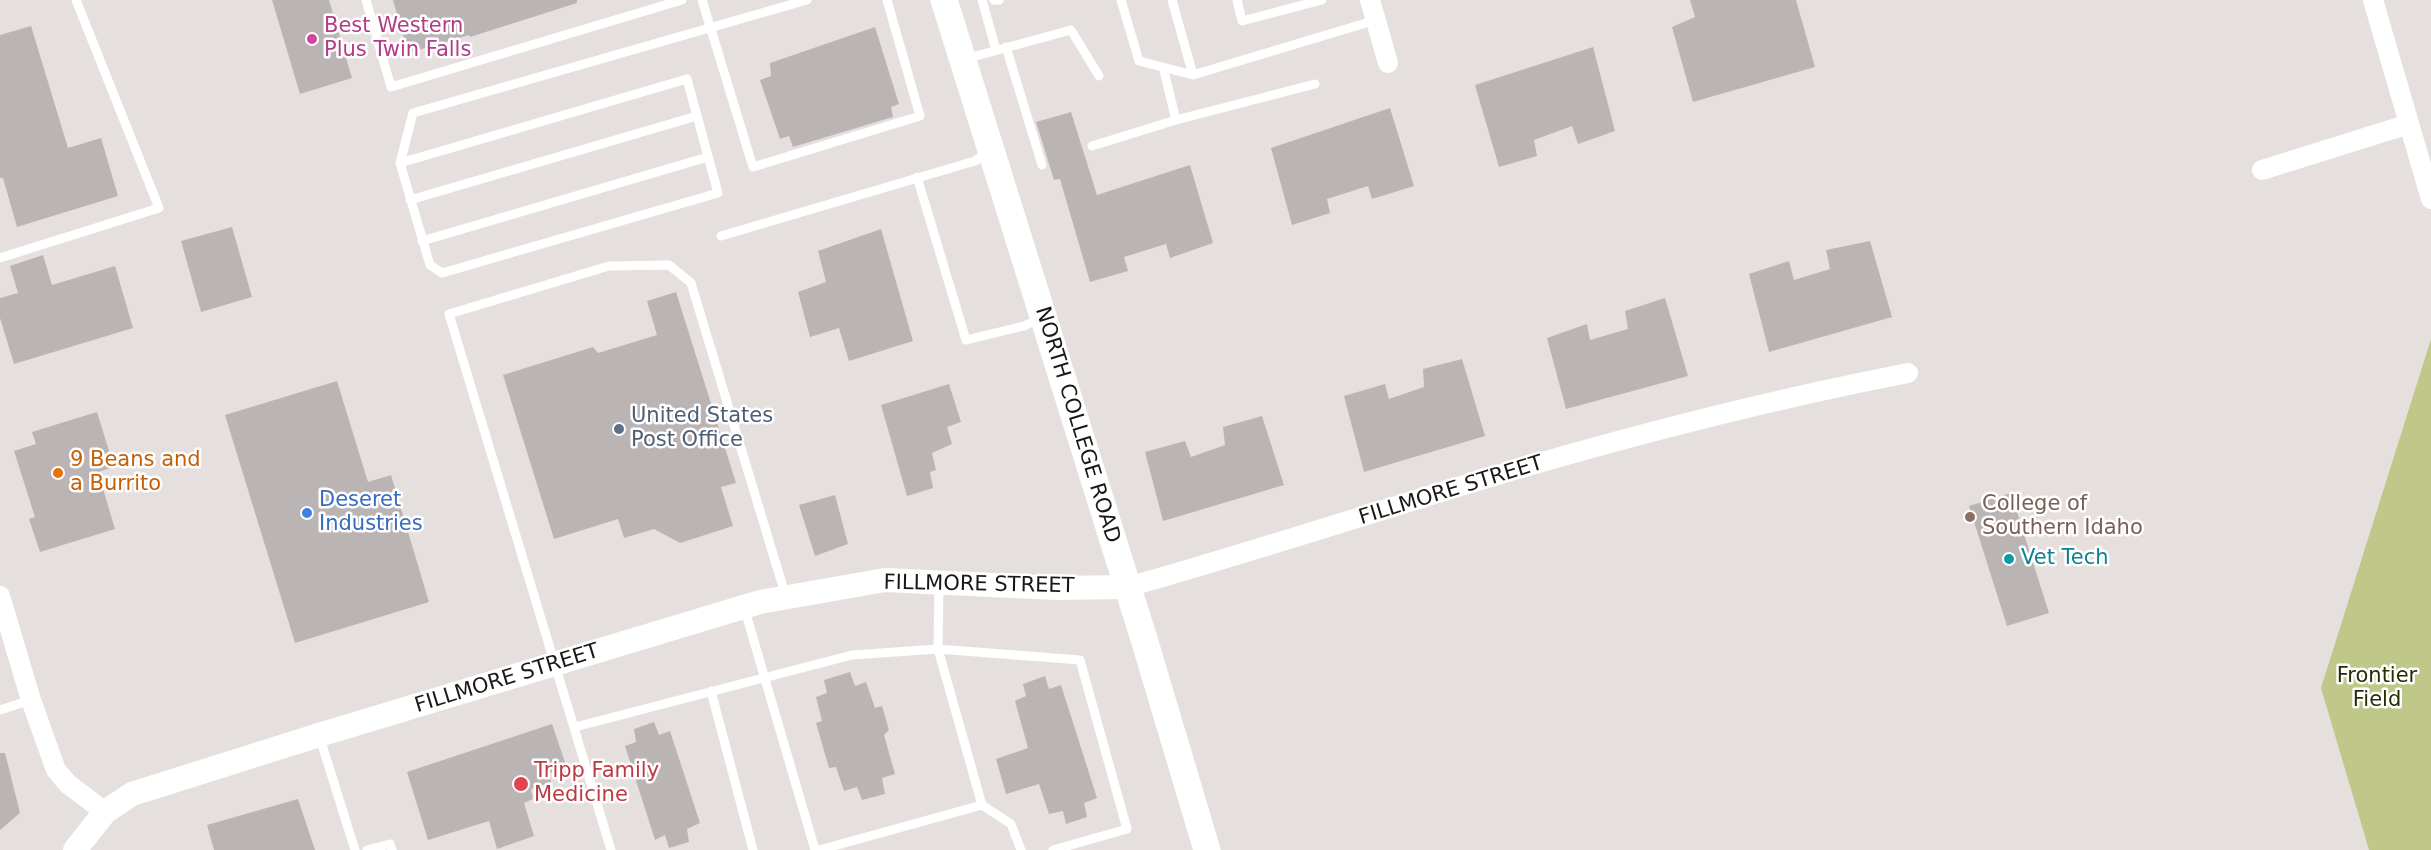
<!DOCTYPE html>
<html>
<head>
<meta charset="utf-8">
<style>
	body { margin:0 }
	canvas { display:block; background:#e5e0dd }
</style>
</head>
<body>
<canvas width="2431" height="850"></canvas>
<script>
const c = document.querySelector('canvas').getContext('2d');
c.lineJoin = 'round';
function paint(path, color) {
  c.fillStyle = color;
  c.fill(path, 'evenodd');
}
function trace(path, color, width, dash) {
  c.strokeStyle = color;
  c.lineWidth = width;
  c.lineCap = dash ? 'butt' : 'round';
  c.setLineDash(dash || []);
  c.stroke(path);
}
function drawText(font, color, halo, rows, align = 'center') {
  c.font = font + ' "DejaVu Sans",sans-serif';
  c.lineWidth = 5;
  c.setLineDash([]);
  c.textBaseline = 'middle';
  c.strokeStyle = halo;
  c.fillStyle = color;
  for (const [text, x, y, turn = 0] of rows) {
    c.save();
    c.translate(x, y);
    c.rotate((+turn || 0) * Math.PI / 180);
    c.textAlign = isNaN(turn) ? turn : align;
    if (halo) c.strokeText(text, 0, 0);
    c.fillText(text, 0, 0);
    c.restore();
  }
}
paint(new Path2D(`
	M2431,339V850H2369L2321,688Z`), '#bfc789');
paint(new Path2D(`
	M272,0H329L352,78L300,94Z
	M393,0H577V3L470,37L469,35L408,53Z
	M1690,0H1796L1815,67L1693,102L1672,27L1695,17Z
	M31,26L68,148L101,138L118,196L17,227L3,178H0V35Z
	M875,27L899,104L891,107L893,117L793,147L789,136L780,139L760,80L771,76L770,63Z
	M1593,47L1615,131L1578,144L1572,126L1534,140L1537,156L1499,167L1475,85Z
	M1390,108L1414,186L1372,199L1368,186L1327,199L1330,213L1292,225L1271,148Z
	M1071,112L1097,195L1190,165L1213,243L1170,258L1166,244L1124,257L1128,271L1090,282L1060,179L1054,180L1036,122Z
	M232,227L252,297L201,312L181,241Z
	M881,229L913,341L849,361L839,328L810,337L798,292L826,282L818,251Z
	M1870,241L1892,317L1769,352L1749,274L1789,261L1794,280L1830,269L1826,250Z
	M43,255L52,285L115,266L133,328L14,364L0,318V298L18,293L10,266Z
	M676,292L736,483L721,487L733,526L680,543L654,529L624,538L618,519L554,539L503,375L593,347L598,353L657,335L647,301Z
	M1665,298L1688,376L1566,409L1547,338L1587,324L1590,340L1628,329L1625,311Z
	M1462,359L1485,436L1364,472L1344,396L1385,384L1389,399L1424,387L1423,369Z
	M337,381L368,482L391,475L429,602L295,643L225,415Z
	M949,384L961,422L947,427L952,444L932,453L936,470L930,472L933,488L907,496L881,405Z
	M97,412L114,467L98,472L115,529L40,552L29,519L35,517L14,451L36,444L32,432Z
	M1262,416L1284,485L1163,521L1145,452L1185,441L1191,457L1225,445L1223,427Z
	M2011,493L2049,613L2007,626L1969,506Z
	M835,495L848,544L815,556L799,505Z
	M850,672L855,686L866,682L875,708L882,706L889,730L884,735L895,774L882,778L885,794L862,800L857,787L844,791L836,767L829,768L816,723L822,721L816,697L827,693L824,680Z
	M1045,676L1049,689L1061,685L1097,798L1084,803L1087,817L1066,824L1063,811L1049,814L1039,784L1006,794L996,759L1028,748L1015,701L1026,696L1023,684Z
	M654,722L659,735L670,731L700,823L687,829L689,842L669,848L665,835L655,840L625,746L636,742L634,729Z
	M552,724L567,768L549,773L551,782L531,789L533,799L524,803L534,836L497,849L489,821L428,840L407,772Z
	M0,753H5L20,813L0,830Z
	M298,799L315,850H214L207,825Z`), '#bbb4b4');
trace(new Path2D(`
	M366,0L391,87L682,0
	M702,0L753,167L920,116L887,0
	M982,0L996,50
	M994,0H999
	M1121,0L1139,61L1193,75
	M1172,0L1193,75L1376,20
	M1237,0L1242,21L1322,0
	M1006,47L1042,165
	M965,59L1071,30L1099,76
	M1176,120L1315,84
	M1092,146L1176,120L1163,67
	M400,163L687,79L718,193L442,273L430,265L400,163L413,113L807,0
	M917,177L966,340L1024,326L1041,318
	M410,200L697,116
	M721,236L975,161L989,151
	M422,241L708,157
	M0,258L159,208L76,0
	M939,583L938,649L982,805L1011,824L1021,850
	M744,607L815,850
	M711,691L753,850
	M0,710L31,700
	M575,727L852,655L938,649L1080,660L1127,829L1053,850
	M319,735L355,850
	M367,850L390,844L392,850
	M611,850L449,314L609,266L669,265L691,283L786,597
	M819,850L982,805`), '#fff', 9);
trace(new Path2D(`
	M1370,0L1388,63
	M2373,0L2431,199
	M2262,170L2409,124
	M1128,587C1256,551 1383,509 1511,471C1641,433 1774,399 1908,373
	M0,596L31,700L56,770L68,784L105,812`), '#fff', 20);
trace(new Path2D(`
	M75,850L105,812L132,794L319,735L760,602L885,580L1056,588L1128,587`), '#fff', 24);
trace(new Path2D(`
	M944,0L1144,639L1207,850`), '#fff', 27);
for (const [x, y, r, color] of [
	[312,39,6,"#d1479c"],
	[619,429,6,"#5c6f8a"],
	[58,473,6,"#e8710a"],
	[307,513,6,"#3f7fe0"],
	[1970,517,6,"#8d6e63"],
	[2009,559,6,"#0f9aa8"],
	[521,784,8,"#e0444e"]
]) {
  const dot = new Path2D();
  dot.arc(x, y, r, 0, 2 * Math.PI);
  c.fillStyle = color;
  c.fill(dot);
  trace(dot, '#fff', 2);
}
drawText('21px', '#b23c85', '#fff', [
	["Best Western",324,27],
	["Plus Twin Falls",324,51]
], 'left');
drawText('21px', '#4e5e75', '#fff', [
	["United States",631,417],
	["Post Office",631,441]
], 'left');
drawText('21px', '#1a1817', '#fff', [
	["NORTH COLLEGE ROAD",1077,425,73],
	["FILLMORE STREET",1451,491,-17],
	["FILLMORE STREET",979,585,1],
	["FILLMORE STREET",507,679,-17]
]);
drawText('21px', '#c56008', '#fff', [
	["9 Beans and",70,461],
	["a Burrito",70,485]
], 'left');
drawText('21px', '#366cbe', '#fff', [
	["Deseret",319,501],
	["Industries",319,525]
], 'left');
drawText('21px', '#785e54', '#fff', [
	["College of",1982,505],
	["Southern Idaho",1982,529]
], 'left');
drawText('21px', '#0d838f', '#fff', [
	["Vet Tech",2021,559]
], 'left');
drawText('21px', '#292c02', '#fff', [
	["Frontier",2377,677],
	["Field",2377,701]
]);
drawText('21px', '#be3a42', '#fff', [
	["Tripp Family",534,772],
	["Medicine",534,796]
], 'left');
</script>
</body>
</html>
